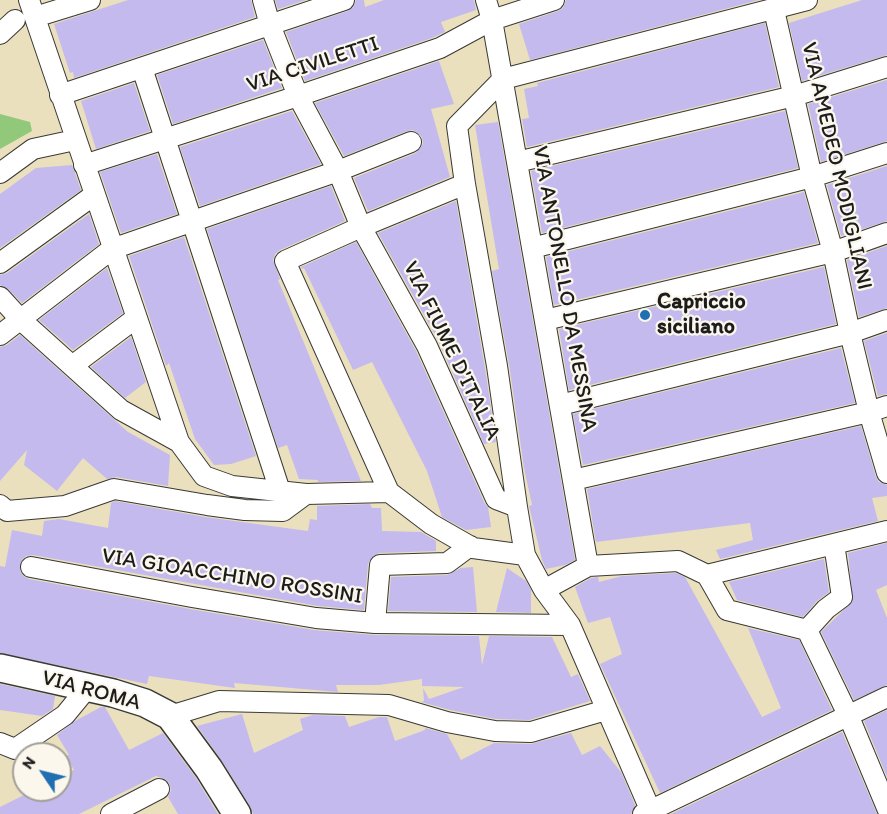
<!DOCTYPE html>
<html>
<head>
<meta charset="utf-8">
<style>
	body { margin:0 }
	#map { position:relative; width:887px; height:814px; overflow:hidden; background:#eae0be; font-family:Itim,sans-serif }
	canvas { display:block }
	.north { position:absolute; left:12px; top:742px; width:60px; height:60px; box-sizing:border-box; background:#fbf7ec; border:2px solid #a29f99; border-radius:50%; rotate:305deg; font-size:16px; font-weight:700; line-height:24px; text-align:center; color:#1c1c1c }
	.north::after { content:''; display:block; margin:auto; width:21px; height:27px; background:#1f6fb2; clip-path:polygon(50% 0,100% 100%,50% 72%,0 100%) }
</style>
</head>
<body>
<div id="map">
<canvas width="887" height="814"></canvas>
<div class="north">N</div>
</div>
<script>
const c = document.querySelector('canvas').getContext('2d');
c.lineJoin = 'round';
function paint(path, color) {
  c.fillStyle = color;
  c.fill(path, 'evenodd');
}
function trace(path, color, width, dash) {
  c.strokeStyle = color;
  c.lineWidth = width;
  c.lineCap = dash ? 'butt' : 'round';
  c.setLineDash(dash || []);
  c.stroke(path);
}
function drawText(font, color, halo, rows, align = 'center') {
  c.font = font + ' Itim,sans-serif';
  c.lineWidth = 4.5;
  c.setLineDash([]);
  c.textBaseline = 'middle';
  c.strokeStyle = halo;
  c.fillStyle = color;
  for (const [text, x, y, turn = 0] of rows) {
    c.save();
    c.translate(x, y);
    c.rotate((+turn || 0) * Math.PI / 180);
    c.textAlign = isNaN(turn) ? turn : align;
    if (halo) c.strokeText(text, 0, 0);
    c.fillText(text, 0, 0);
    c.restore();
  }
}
paint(new Path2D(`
	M0,114L30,122L32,131L0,149Z`), '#91c87a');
paint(new Path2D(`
	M128,0H251L255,17L74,78L73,72L70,73L54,24Z
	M275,0H306L278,9Z
	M356,0H364L365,7L384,0H474L476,10L441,22L445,32L432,38L305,81L286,32L348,11L353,7Z
	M566,0H759L530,60L519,24L558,11L563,8Z
	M862,0H887V55L802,81L789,23Z
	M765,23L779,87L527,147L522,119L529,118L524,89L538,86L537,83Z
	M263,40L282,88L173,124L157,75Z
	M439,61L454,104L431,109L450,177L368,211L354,178L416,153L423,144L422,137L413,130L407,131L344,156L315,103Z
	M887,80V141L821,162L808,104Z
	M134,83L150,131L96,149L81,101Z
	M292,111L321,164L200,206L180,147Z
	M785,111L798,168L542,233L531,171Z
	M498,122L575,560L565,565L546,569L542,560L529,506L532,505L524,468L509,364L492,271L499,269L475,125Z
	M157,154L177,214L121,233L100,172Z
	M72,165L81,190L0,248V194L36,168Z
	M887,166V221L841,236L827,185Z
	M331,186L345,221L280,250L275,254L273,260L280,279L278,280L361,481L318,482V480L299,479L287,445L278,448L207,229Z
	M804,192L818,243L554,305L546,257Z
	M456,201L485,368L496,442L484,444L438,340L378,233Z
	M89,214L99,244L22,303L8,289L0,285V275L7,273Z
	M184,237L256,456L231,464L214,465L195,439L169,363L166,366L129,256Z
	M356,242L416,351L485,504L488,507L491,527L466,530L442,517L427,471L372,362L353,370L304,268L302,269L301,267Z
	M887,246V308L859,317L847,260Z
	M824,267L836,324L569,390L559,329Z
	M107,268L123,313L73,350L39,320Z
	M887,333V394L878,396L864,341Z
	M20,335L128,432L170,455L168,486L116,477L107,479L83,458L57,491L24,465L27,450L0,481V347L7,345Z
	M131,337L146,382L125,398L91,367Z
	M841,348L855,403L583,465L573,414Z
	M861,426L876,477L879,482L887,485V496L872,498L878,521L720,559L716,550L753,540L750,523L596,542L587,489Z
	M115,501L205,517L308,531L310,519L317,520V506L370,504L372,508H381L382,531L421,532L436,541V551L380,553L374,555L368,564L364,610L318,606L33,555L26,556L22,560L20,570L23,576L29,579L190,609L314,630L375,635L479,636L482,665L489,636L552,637L571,677L578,674L590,701L529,720L496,719L450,710L421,702L424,701L423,688L429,699L464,687L422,686V679L379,685H336L338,692L234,683L235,688L149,676L147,684L0,653V566L5,567L12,530L42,536L44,521L59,519L108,528L111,503Z
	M887,543V585L876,590L887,618V685L854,700L821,632L853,601L848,553Z
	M824,559L829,592L817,601L803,617L737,600L729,582Z
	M473,567L477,612L388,611L391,577L447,575L461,568Z
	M507,568L526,581L531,590V613L496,612Z
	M676,573L685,577L762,717L781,708L748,628L799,640L832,710L660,793L600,664L622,654L610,617L588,623L575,587L591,578L598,577L599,582L622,576Z
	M0,684L55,696L53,709L42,716L0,710Z
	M101,707H105L129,750L163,733L196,778L218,814H178L168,797L171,790L169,783L165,779L156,776L79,814H0V807L34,790H60V777L74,770L66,756L69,755L57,735L75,721Z
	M887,710V777L864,721Z
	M242,714L254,753L303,730L300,719L313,715L345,716L349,727L379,717H387L395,741L425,730V728L447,734L461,760L494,743L531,744L571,733L582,755L600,746L621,772L635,805L631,814H253L250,806L222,761L197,726Z
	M842,732L877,814H671Z`), '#c4baee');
const street = new Path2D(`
	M29,0L179,442L204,476L232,486L306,494L389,492L431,524L473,548L525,555
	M263,0L270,25L298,96L338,171L361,227L427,346L496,499L517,507L525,555L544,590L570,625L652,814
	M486,0L492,20L588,566
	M774,10L812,177L833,252L850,333L869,412L887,473
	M35,17L90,0
	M0,34L15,20
	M142,68L280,491
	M60,95L344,0
	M517,162L794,96L887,67
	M84,165L298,96L440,48L492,20L554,0
	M0,173L33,149L75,140
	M532,248L812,177L887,153
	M0,263L94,195
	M0,297L21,320L121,410L179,442
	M545,320L833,252L887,233
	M0,335L112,249L338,171L411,142
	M72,366L136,318
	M560,405L850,333L887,320
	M573,480L869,412L887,406
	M389,492L285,261L361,227L465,184
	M0,505L7,511L65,506L114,489L207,505L245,510L283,511L306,494
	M517,507L497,366L465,184L457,126L503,79L807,0
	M31,567L192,597L316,618L375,623L570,625
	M707,575L887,531
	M544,590L588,566L678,561L707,575L727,610L807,630L849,717L887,808
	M375,623L380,565L447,563L470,546
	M807,630L826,609L842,597L834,544
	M170,716L219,701L389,705L447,722L495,731L531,732L606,710
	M0,743L15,749L65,715L88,687
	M111,814L159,789
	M643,814L887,697`);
const secondary = new Path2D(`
	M0,668L113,693L145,703L170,716L209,769L237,814`);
trace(street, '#3b3934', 22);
trace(secondary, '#3b3934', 30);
trace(street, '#fff', 20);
trace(secondary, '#fff', 27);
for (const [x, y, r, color] of [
	[645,315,6,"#1f6fb2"]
]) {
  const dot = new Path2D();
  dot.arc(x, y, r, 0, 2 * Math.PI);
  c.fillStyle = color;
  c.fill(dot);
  trace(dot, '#fbf7ec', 2);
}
drawText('22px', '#1c1c1c', '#fbf7ec', [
	["VIA CIVILETTI",313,65,-18],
	["VIA AMEDEO MODIGLIANI",836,166,77],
	["VIA ANTONELLO DA MESSINA",564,289,80],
	["VIA FIUME D'ITALIA",451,351,64],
	["VIA GIOACCHINO ROSSINI",232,577,9],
	["VIA ROMA",91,691,15]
]);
drawText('bold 22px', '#1c1c1c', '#fbf7ec', [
	["Capriccio",657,302],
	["siciliano",657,327]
], 'left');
</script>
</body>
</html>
